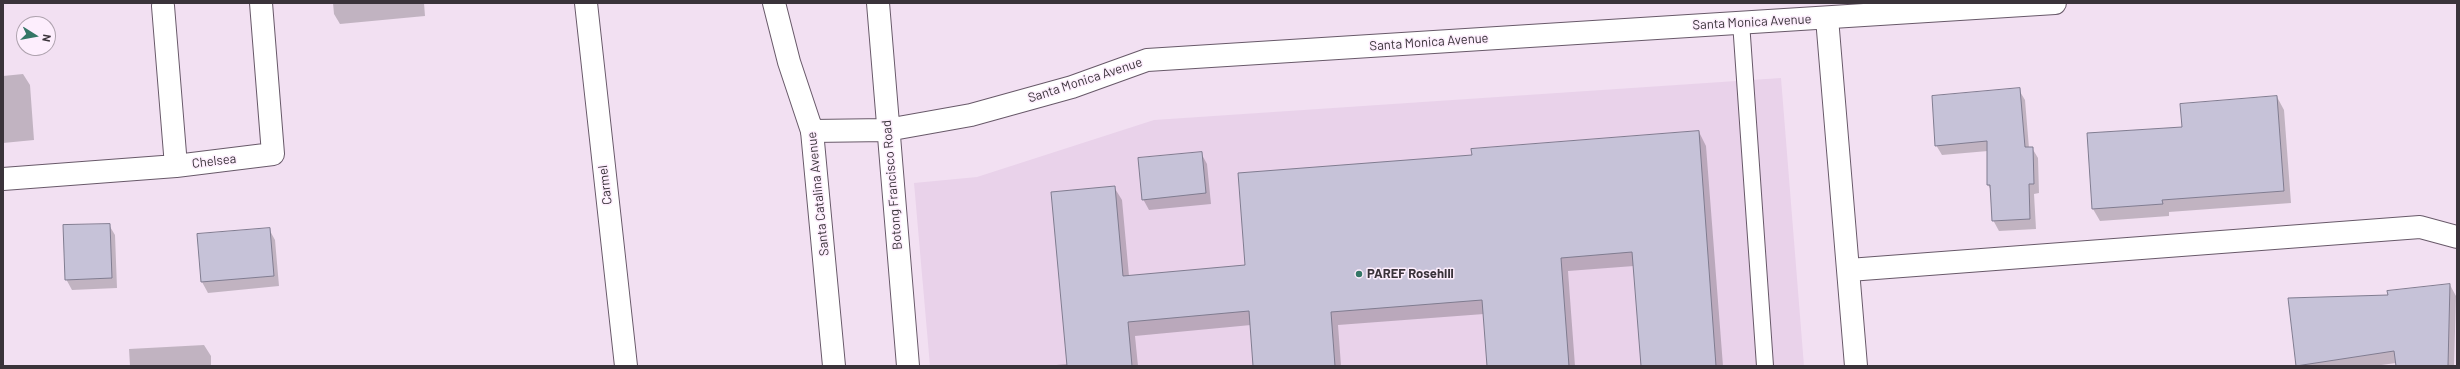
<!DOCTYPE html>
<html>
<head>
<meta charset="utf-8">
<style>
	body { margin:0 }
	#map { position:relative; width:2460px; height:369px; overflow:hidden; background:#f2e0f2; font-family:Barlow,sans-serif }
	canvas { display:block }
	.frame { position:absolute; inset:0; border:4px solid #3a333a; pointer-events:none }
	.north { position:absolute; left:16px; top:16px; width:40px; height:40px; box-sizing:border-box; background:#fdeefd; border:1px solid #afa3af; border-radius:50%; rotate:101deg; font-size:11px; font-weight:700; line-height:16px; text-align:center; color:#3a333a }
	.north::after { content:''; display:block; margin:auto; width:14px; height:18px; background:#347666; clip-path:polygon(50% 0,100% 100%,50% 72%,0 100%) }
</style>
</head>
<body>
<div id="map">
<canvas width="2460" height="369"></canvas>
<div class="frame"></div>
<div class="north">N</div>
</div>
<script>
const c = document.querySelector('canvas').getContext('2d');
c.lineJoin = 'round';
function paint(path, color) {
  c.fillStyle = color;
  c.fill(path, 'evenodd');
}
function trace(path, color, width, dash) {
  c.strokeStyle = color;
  c.lineWidth = width;
  c.lineCap = dash ? 'butt' : 'round';
  c.setLineDash(dash || []);
  c.stroke(path);
}
function drawText(font, color, halo, rows, align = 'center') {
  c.font = font + ' Barlow,sans-serif';
  c.lineWidth = 3;
  c.setLineDash([]);
  c.textBaseline = 'middle';
  c.strokeStyle = halo;
  c.fillStyle = color;
  for (const [text, x, y, turn = 0] of rows) {
    c.save();
    c.translate(x, y);
    c.rotate((+turn || 0) * Math.PI / 180);
    c.textAlign = isNaN(turn) ? turn : align;
    if (halo) c.strokeText(text, 0, 0);
    c.fillText(text, 0, 0);
    c.restore();
  }
}
paint(new Path2D(`
	M1781,78L1804,366H930L914,183L977,177L1154,120Z`), '#e9d2ea');
paint(new Path2D(`
	M333,3H424L425,16L340,24L334,14Z
	M23,74L30,85L34,140L3,143V76Z
	M2019,90L2025,100L2029,148H2032L2038,158L2039,193L2034,194L2036,229L1999,231L1993,220L1991,190L1988,185V151L1942,155L1936,145Z
	M2277,97L2284,110L2291,203L2169,212V216L2100,221L2093,209Z
	M1699,132L1706,146L1723,366H1642L1634,266L1568,271L1575,366H1488L1484,314L1338,325L1341,366H1254L1251,325L1135,336L1138,366H1045L1067,364L1114,187L1122,200L1129,276L1246,266L1473,156Z
	M1201,153L1207,164L1211,204L1149,210L1143,199Z
	M109,225L115,235L117,288L72,290L66,279Z
	M269,229L275,240L279,286L208,293L202,282Z
	M2450,285L2456,296L2454,366H2397L2396,363L2374,366H2297L2289,299L2389,296Z
	M204,345L211,356V366H130L129,349Z`), '#0003');
const building = new Path2D(`
	M2020,88L2025,147H2033L2034,184H2029L2030,219L1992,221L1990,185H1987V141L1935,146L1932,96Z
	M2277,96L2284,191L2162,200L2163,204L2092,209L2087,133L2182,127L2180,104Z
	M1699,131L1716,366H1641L1632,252L1561,258L1569,366H1487L1482,300L1331,312L1335,366H1253L1249,311L1128,322L1132,366H1067L1051,192L1115,186L1123,276L1245,265L1238,173L1472,155L1471,149Z
	M1202,152L1206,193L1142,200L1138,158Z
	M110,224L112,278L65,280L63,225Z
	M270,228L274,276L201,282L197,234Z
	M2450,284L2448,366H2396L2394,351L2296,366L2288,298L2388,295L2387,291Z`);
paint(building, '#c6c2d8');
trace(building, '#807c90', 1);
const lane = new Path2D(`
	M1741,22L1765,366`);
const street = new Path2D(`
	M586,3L626,366
	M163,6L176,166
	M1827,18L1856,366
	M812,131L834,366
	M3,179L176,166L273,154L261,3
	M1849,270L2420,227L2457,237`);
const secondary = new Path2D(`
	M774,3L789,62L812,131L887,130L971,115L1072,87L1147,60L2055,3
	M878,3L908,366`);
trace(lane, '#685969', 18);
trace(street, '#685969', 24);
trace(secondary, '#685969', 24);
trace(lane, '#fff', 16);
trace(street, '#fff', 22);
trace(secondary, '#fff', 22);
for (const [x, y, r, color] of [
	[1359,274,4,"#347666"]
]) {
  const dot = new Path2D();
  dot.arc(x, y, r, 0, 2 * Math.PI);
  c.fillStyle = color;
  c.fill(dot);
  trace(dot, '#fdeefd', 1.5);
}
drawText('13px', '#3a333a', '#fdeefd', [
	["Santa Monica Avenue",1752,22,-3],
	["Santa Monica Avenue",1429,42,-4],
	["Santa Monica Avenue",1085,80,-18],
	["Chelsea",214,161,-7],
	["Carmel",605,185,-97],
	["Botong Francisco Road",892,185,-95],
	["Santa Catalina Avenue",818,194,-96]
]);
drawText('bold 13px', '#3a333a', '#fdeefd', [
	["PAREF Rosehill",1367,274]
], 'left');
</script>
</body>
</html>
